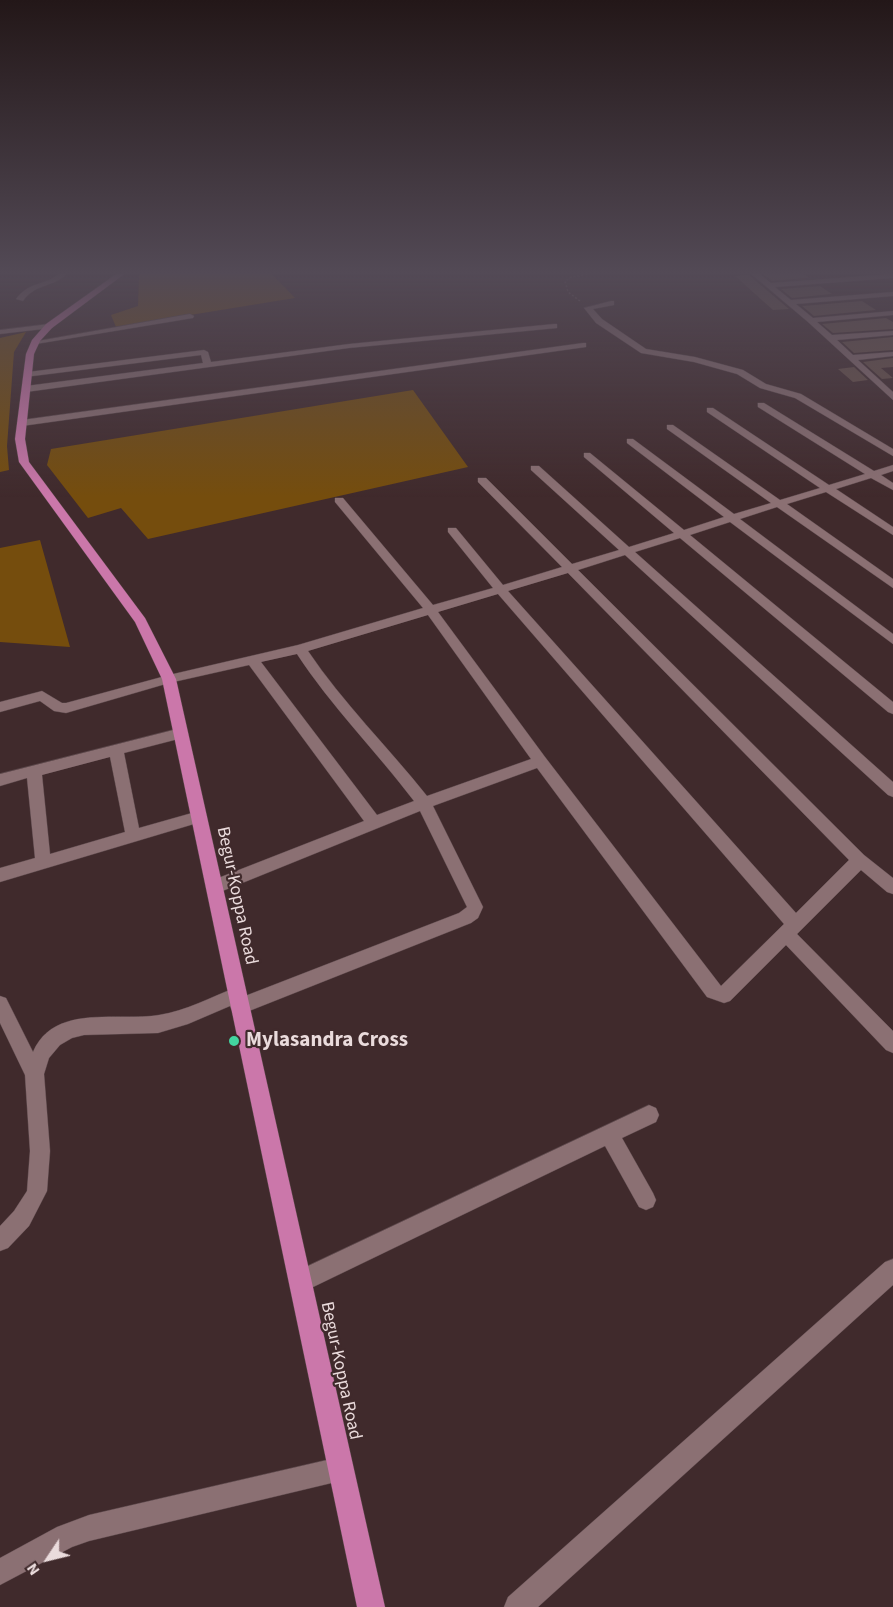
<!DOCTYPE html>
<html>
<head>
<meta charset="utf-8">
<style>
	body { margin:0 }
	#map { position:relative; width:893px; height:1607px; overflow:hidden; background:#402a2c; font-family:"Source Sans 3",sans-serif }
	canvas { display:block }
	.north { position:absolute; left:18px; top:1529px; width:60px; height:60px; -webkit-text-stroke:4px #402a2c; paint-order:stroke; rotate:235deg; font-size:16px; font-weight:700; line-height:24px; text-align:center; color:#eadbdc }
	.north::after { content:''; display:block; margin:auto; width:21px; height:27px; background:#eadbdc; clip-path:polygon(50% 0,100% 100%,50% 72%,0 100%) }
</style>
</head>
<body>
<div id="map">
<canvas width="893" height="1607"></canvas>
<div class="north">N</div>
</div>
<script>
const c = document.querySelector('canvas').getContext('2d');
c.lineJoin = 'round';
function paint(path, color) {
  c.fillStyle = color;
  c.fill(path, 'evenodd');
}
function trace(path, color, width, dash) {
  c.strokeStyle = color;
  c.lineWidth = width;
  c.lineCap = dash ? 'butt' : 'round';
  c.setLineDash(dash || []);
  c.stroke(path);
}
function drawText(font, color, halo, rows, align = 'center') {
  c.font = font + ' "Source Sans 3",sans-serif';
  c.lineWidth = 4.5;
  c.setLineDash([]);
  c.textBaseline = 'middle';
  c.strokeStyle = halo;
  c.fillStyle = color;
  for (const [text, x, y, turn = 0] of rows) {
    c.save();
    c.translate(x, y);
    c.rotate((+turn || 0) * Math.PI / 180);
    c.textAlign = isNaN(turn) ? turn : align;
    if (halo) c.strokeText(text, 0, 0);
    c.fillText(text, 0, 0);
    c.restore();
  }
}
paint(new Path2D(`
	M142,272H270L295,298L116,327L111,315L138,306L139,274Z
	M26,332L14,352L7,446L9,470L0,472V338Z
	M413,390L468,467L148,539L121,508L88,518L47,465L51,449Z
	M40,540L70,647L0,642V548Z`), '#754d0d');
paint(new Path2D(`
	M789,272H801L809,278L772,281L763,274Z
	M749,275L789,309L773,310L735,276Z
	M820,286L832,294L792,298L781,289Z
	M862,301L876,310L814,316L802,306Z
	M886,318L893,322V329L833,333L822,324Z
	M893,337V350L854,353L842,342Z
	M893,358V367L881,368L893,378L882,379L863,362Z
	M854,367L868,380L853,382L838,369Z`), '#695249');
const minor = new Path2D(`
	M61,272H68C56,288 36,282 23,301L16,299C30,280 47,286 61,272Z
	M749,272H757L771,283L893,274V278L775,287L791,300L893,292V296L796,304L813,318L893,311V315L817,322L832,335L893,331V335L837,340L853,355L893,352V356L858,360L893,392V400L808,322Z
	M611,301H614V305L593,309L602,319L646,349L695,357L743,370L766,384L801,394L893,449V456L795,398L760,388L737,374L694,362L641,353L596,323L584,308Z
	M190,314L194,316L193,318L36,344L32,342Z
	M49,324L53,326L52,328L0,334V330Z
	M554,324H557V328L349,348L26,392L22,389L26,386L203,363L201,355L25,377L24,375L28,372L204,350L208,352L211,362L349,344Z
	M583,343H586V347L22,426L17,423L22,420Z
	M758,403H764L874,471L893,465V471L881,475L893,483V490L871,478L836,489L893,527V535L826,492L787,504L893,579V588L777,507L740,519L893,634V644L730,522L690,535L893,702V714L888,712L680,538L635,552L893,782V797L888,795L625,555L578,570L864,855L893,878V894L887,892L861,870L797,934L893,1031V1053L886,1050L786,945L730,1001L724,1003L707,997L537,768L433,806L483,907L478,918L471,923L239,1015L233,1013L230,1006L188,1024L158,1033L84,1035L72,1038L60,1045L49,1058L44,1074L50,1151L47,1191L29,1226L8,1248L0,1251V1226L14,1211L27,1191L30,1151L25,1075L0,1023V996L6,998L33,1052C54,1003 118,1022 159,1015C186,1011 211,997 237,987L243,989L245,996L459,913L467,907L420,811L220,892L214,894L208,892L206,887L208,882L364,821L249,665L169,683L66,713L54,711L40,701L0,712V702L42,691L62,703H66L169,675L298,645L423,608L335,502V498H343L433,605L493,588L448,532V528H456L503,585L562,567L478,482V478H486L572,564L619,550L531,470V466H539L629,547L674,533L584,457V453H590L684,530L724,517L627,443V439H633L734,514L771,503L667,429V425H673L780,500L820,488L707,412V408H713L829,485L865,474L758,407ZM568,573L849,860L796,913L508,591ZM498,594L784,924L721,986L545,757L438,612ZM428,615L531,759L427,796C388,747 343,703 308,651ZM297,654C331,706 376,751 414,801L377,815L261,662Z
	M181,728L188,733L186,737L124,753L139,828L199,811L204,813L207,817L204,821L0,882V868L35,858L27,778L0,786V774ZM110,757L125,832L50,854L42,775Z
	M649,1105L656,1108L659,1115L656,1122L622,1138L653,1193L656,1200L653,1207L646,1210L639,1207L605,1146L309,1289L301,1292L293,1289L290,1281L293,1273Z
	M893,1259V1285L538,1607H504L508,1597L885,1262Z
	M340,1457L349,1460L352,1469L349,1478L340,1481L89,1541L72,1547L0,1585V1558L57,1527L89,1515Z`);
const major = new Path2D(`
	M119,272H127L52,328L40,341L34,354L25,439L29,462L145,618L176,679L385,1607H357L162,679L135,622L19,462L15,439L26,354L32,340L46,324Z`);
trace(minor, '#594649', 1);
trace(major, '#594649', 1);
trace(new Path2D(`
	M580,301L568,292L565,281L572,277L600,272`), '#756263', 1.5, [2, 2]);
paint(minor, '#8b7073');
paint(major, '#cb77aa');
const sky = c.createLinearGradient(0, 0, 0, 497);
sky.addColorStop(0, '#231718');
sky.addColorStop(0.55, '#534a56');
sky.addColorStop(1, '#534a5600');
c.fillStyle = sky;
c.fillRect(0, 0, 893, 497);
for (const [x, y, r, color] of [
	[234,1041,6,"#43d4a0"]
]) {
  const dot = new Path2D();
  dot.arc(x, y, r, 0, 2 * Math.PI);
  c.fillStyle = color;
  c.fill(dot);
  trace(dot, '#402a2c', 2);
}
drawText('18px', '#eadbdc', '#402a2c', [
	["Begur-Koppa Road",236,896,78],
	["Begur-Koppa Road",340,1371,78]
]);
drawText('bold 21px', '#eadbdc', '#402a2c', [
	["Mylasandra Cross",246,1041]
], 'left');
</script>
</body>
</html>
